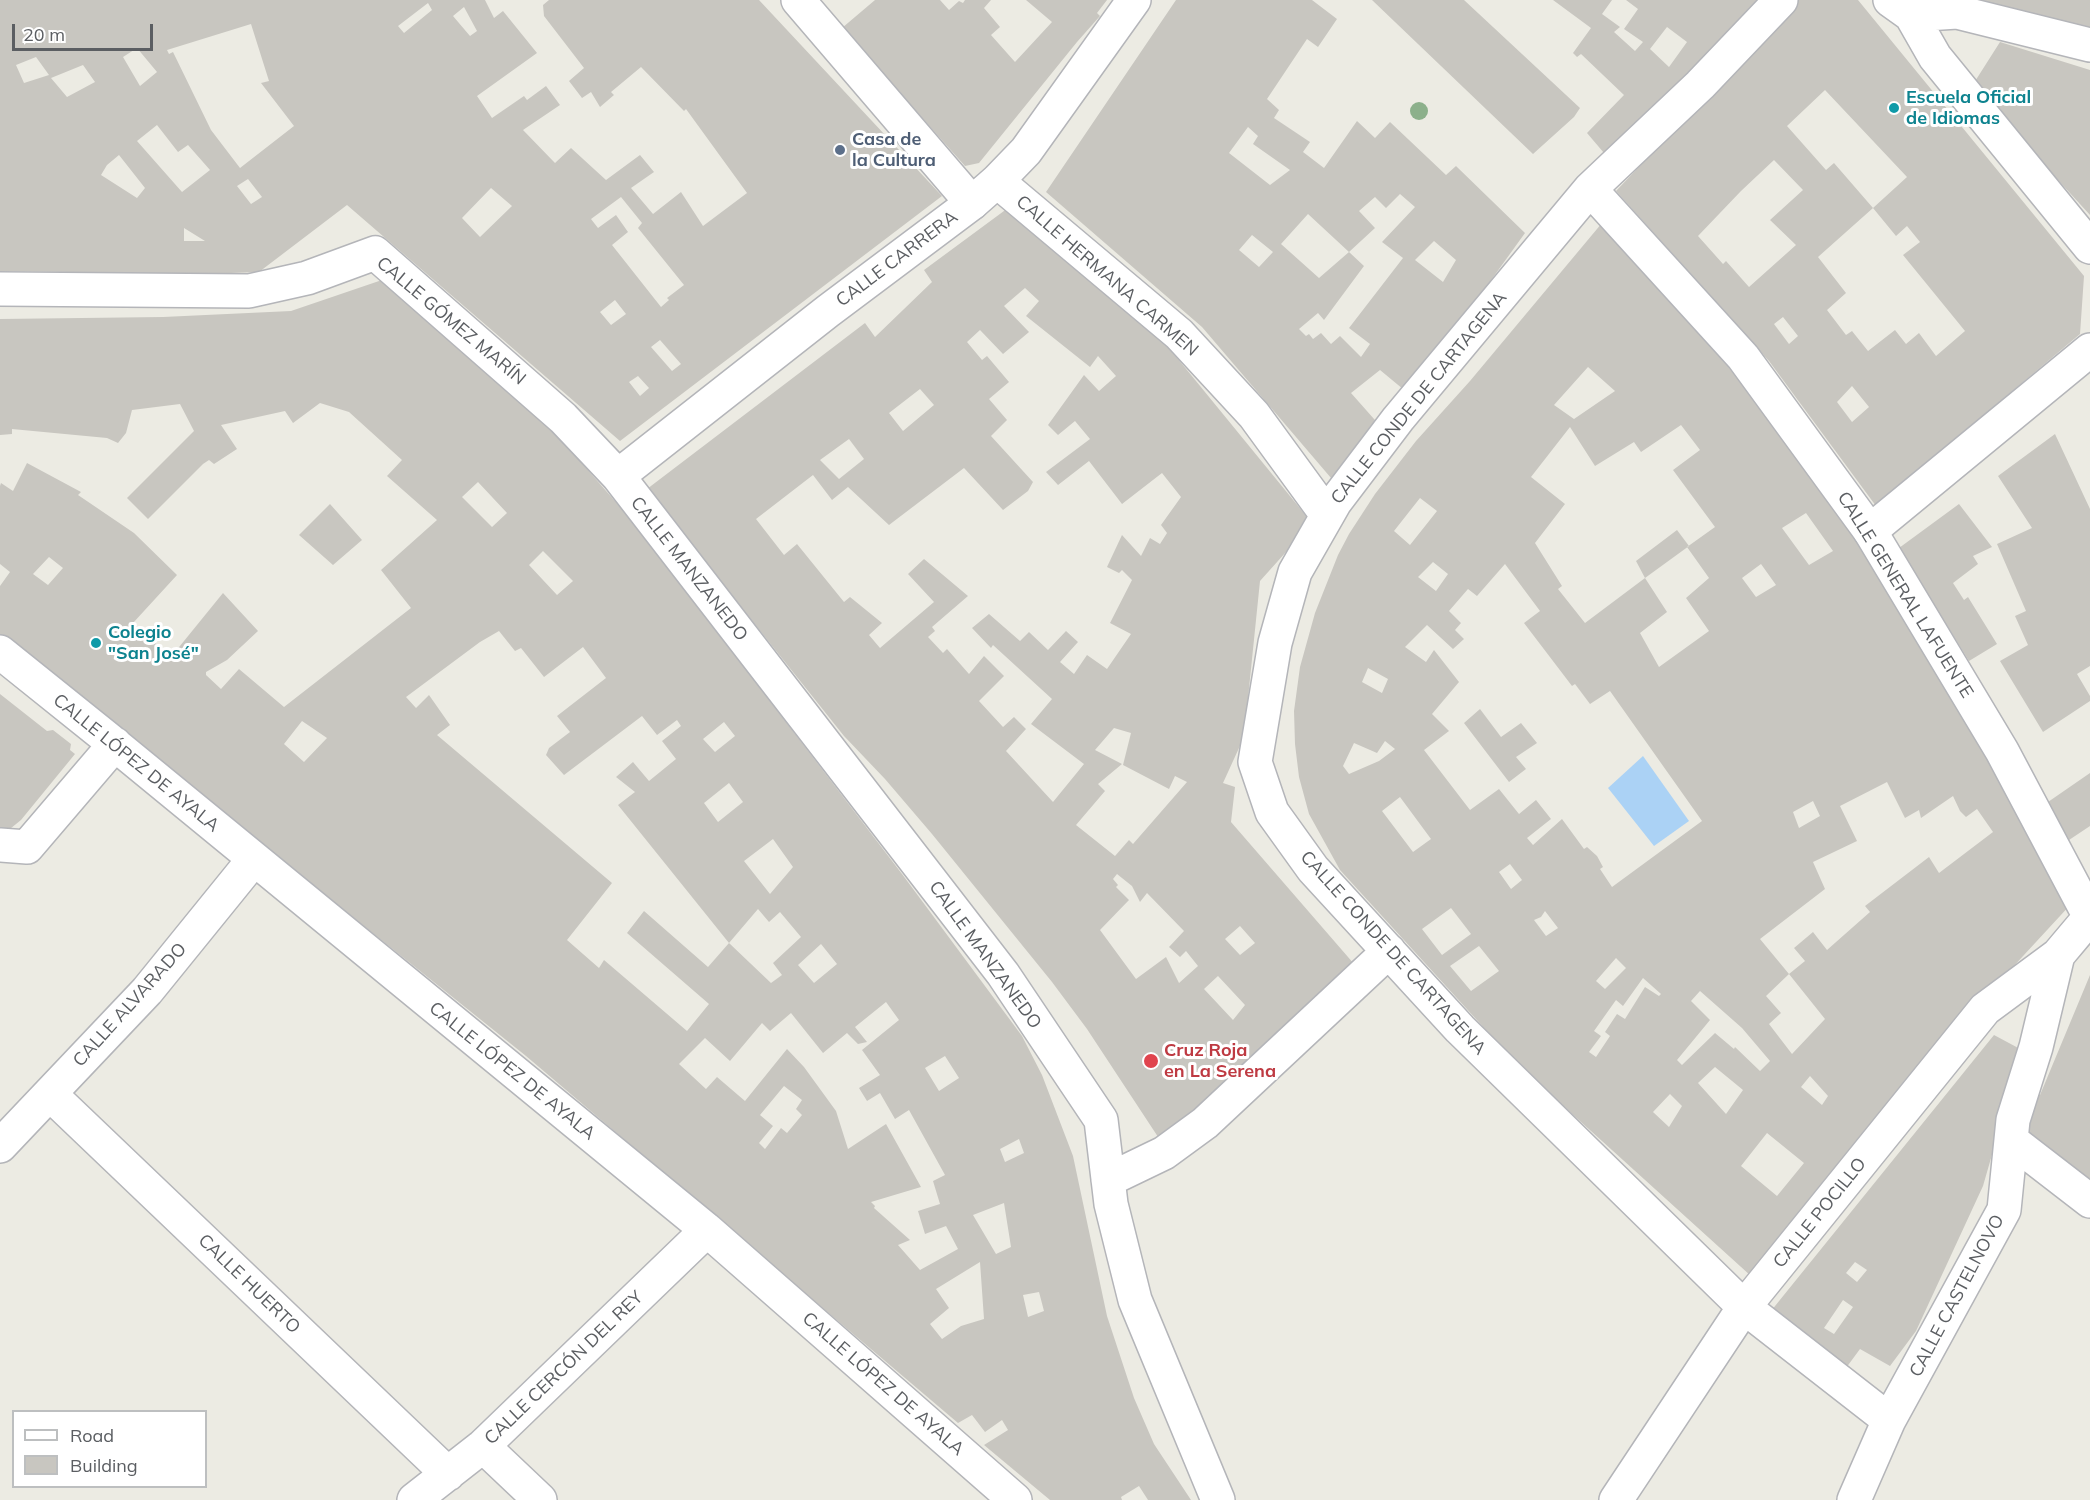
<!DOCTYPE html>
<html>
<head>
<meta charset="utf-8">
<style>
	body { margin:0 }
	#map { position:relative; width:2090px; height:1500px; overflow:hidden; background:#ecebe3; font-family:Mulish,sans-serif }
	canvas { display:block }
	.legend { position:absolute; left:12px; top:1410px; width:195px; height:78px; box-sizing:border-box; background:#fff; border:2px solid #bdbfc0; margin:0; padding:8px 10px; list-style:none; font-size:18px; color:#5b5e62 }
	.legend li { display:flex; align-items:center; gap:12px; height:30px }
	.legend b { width:30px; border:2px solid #bdbfc0 }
	.scale { position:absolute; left:12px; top:24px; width:141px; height:27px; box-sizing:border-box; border:3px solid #5b5e62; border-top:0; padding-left:8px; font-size:18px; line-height:21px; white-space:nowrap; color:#5b5e62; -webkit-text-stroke:4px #fff; paint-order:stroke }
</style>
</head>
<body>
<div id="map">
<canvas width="2090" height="1500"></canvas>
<ul class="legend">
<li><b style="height:8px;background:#fff"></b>Road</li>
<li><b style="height:16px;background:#c8c6c0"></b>Building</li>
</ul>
<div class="scale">20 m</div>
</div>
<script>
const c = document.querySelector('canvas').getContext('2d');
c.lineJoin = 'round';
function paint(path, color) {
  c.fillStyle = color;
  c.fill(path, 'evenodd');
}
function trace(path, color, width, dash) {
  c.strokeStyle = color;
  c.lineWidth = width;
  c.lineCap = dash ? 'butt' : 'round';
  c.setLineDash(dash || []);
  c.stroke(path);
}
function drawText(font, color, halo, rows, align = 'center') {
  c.font = font + ' Mulish,sans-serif';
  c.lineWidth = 6;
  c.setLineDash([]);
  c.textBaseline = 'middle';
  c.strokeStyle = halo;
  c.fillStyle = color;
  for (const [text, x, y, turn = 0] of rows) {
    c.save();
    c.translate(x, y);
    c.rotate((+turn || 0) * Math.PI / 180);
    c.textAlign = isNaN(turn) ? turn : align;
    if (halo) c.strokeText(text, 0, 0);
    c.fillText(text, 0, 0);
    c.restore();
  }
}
paint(new Path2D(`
	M1643,756L1689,821L1654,846L1608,788Z`), '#abd2f5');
paint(new Path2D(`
	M0,0H485L494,18L503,11L537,53L477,96L492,118L524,96L527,100L546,86L560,105L523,130L555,163L571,148L606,180L640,155L654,172L631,188L653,214L681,192L703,226L747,193L686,109L684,111L641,67L611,92L614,95L600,107L591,92L582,98L569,81L584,68L544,16L543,5L549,0H759L942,196L620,441L347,205L259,272L204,274L0,271ZM428,3L432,10L404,33L398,26ZM464,7L477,31L470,36L453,16ZM251,24L269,81L261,83L294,126L240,168L211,130L173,52L169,54L167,50ZM137,48L157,72L140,86L123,57ZM36,57L49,75L24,83L16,65ZM83,65L95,82L67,97L51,78ZM157,125L178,152L188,145L210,170L182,192L137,141ZM119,155L145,188L137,198L101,175L107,165ZM248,179L262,197L251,204L237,186ZM491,188L512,206L480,237L462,218ZM621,197L642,223L638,228L684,285L667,298L669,300L661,307L612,245L628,232L616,215L598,228L591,219ZM184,228L205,241H184ZM615,300L626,314L611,325L600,312ZM660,340L681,364L672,371L651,347ZM638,376L649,388L640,396L629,382Z
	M875,0H940L949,10L959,1L963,3L965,0H991L984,8L1000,27L991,35L1015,62L1052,22L1026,0H1107L1097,13L1100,16L1077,42L979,163L965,166L842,28Z
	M1176,0H1312L1337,19L1318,47L1307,39L1267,99L1279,110L1274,118L1310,142L1303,152L1324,168L1357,121L1375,138L1390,122L1446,175L1456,166L1525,233L1409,394L1380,370L1351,393L1382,428L1337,485L1202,327L1046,192ZM1248,127L1258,136L1253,144L1290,170L1270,185L1229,153ZM1400,194L1415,207L1382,242L1403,258L1349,328L1370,344L1361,357L1340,336L1331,344L1321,333L1313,339L1309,334L1306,336L1299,329L1318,313L1324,320L1364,266L1349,252L1319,278L1281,244L1308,214L1349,252L1375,228L1359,211L1375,197L1386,208ZM1252,235L1273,252L1259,267L1239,250ZM1434,241L1456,260L1443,282L1415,260Z
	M1372,0H1464L1580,108L1574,117L1533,154Z
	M1553,0H1612L1602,14L1620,27L1614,32L1635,51L1643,42L1624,29L1638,9L1626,0H1765L1687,82L1604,153L1587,133L1624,95L1581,54L1577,57L1573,53L1591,28ZM1667,27L1687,42L1669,67L1650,49Z
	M1798,0H1858L2084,276L2080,334L1876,506L1769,361L1616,191ZM1825,90L1907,177L1873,208L1896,236L1907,226L1920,242L1903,255L1965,331L1936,356L1919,333L1906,344L1895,330L1868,351L1852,331L1846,335L1827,310L1846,293L1818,257L1873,208L1834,163L1826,170L1787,126ZM1774,160L1803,190L1770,220L1796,245L1749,287L1726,261L1723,264L1698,236L1741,191ZM1783,317L1798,336L1789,344L1774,324ZM1852,386L1869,407L1852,422L1837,402Z
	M1956,0H2090V41Z
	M2000,42L2090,70V215L1972,86Z
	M1008,208L1133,308L1178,359L1312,523L1260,581L1244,737L1223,783L1235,787L1231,822L1361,972L1164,1146L1087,1029L1052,982L932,834L885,779L844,736L647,489L865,323L875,337L932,282L924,270ZM1025,288L1039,301L1026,316L1090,367L1098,356L1116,376L1099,391L1084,375L1048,425L1058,435L1075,421L1090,439L1046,472L1058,485L1089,461L1122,504L1162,473L1181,497L1161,525L1167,533L1160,544L1150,538L1141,556L1122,535L1107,567L1119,573L1122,570L1132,580L1110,623L1131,634L1107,669L1087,655L1074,674L1060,662L1078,642L1066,631L1048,650L1029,632L1020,641L989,614L972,628L991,648L993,645L1052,699L1031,724L1084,764L1053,802L1006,751L1026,729L1014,717L1003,727L979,701L1004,676L984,656L969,674L947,649L943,653L928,637L935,631L932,627L968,596L924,559L908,574L934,602L880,648L869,635L882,623L850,597L844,602L797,544L784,555L756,519L813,475L832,500L848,487L889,525L964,468L1003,510L1028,491L1033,482L991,436L1007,420L989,399L1009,382L987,356L982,360L967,342L980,330L1003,354L1029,332L1004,306ZM920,389L934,405L903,431L889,413ZM849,439L864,459L839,479L820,460ZM1114,728L1131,733L1123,765L1169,789L1175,776L1187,782L1133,844L1129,840L1115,856L1076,825L1105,791L1098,784L1122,764L1095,750ZM1117,874L1132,886L1140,902L1147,893L1184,931L1169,947L1180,957L1186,951L1198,966L1179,983L1166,957L1136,979L1100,930L1129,900L1116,887L1118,885L1113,879ZM1240,926L1255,943L1240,955L1225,939ZM1218,976L1245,1005L1233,1020L1204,989Z
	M1602,223L1702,334L1770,418L1847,524L1921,637L2072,903L1988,994L1751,1276L1517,1064L1340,870L1309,814L1299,777L1295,744L1294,711L1300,667L1315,613L1338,555L1349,534L1375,494L1416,441L1470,381ZM1588,367L1615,391L1574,419L1554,405ZM1681,425L1700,450L1673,470L1715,527L1687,547L1709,578L1686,598L1709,631L1659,667L1640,633L1667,612L1645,578L1585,623L1558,589L1562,586L1535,543L1565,504L1531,477L1570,427L1595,466L1634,442L1641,452ZM1420,498L1437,511L1410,545L1394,531ZM1806,513L1833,551L1809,565L1782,528ZM1433,562L1448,574L1436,591L1418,577ZM1505,564L1540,611L1524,623L1572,686L1575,684L1590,704L1610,691L1702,821L1612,887L1600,869L1603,867L1597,856L1587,847L1584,849L1562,819L1533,845L1527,838L1551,819L1536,800L1519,814L1499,789L1470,810L1424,750L1449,731L1432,714L1459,682L1434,650L1426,662L1405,647L1427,625L1453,649L1464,639L1455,630L1461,623L1449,611L1468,589L1477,596ZM1761,564L1776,585L1756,597L1742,578ZM1368,668L1388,679L1382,693L1362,682ZM1385,741L1395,749L1379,761L1349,774L1343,766L1354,743L1377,753ZM1887,782L1905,818L1919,810L1921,818L1953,796L1960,811L1966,817L1977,809L1993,832L1939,873L1929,857L1865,906L1870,912L1827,950L1813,932L1794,948L1805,961L1789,974L1825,1019L1792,1054L1769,1024L1781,1013L1766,996L1789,974L1760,939L1825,889L1813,862L1857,841L1840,806ZM1400,797L1431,839L1413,852L1382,811ZM1813,801L1820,816L1799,828L1793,812ZM1510,864L1522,880L1511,889L1499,872ZM1451,908L1471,934L1442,955L1422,929ZM1545,911L1558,928L1546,936L1534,920L1541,917ZM1479,946L1499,971L1471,991L1450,966ZM1616,958L1626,968L1605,989L1596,981ZM1643,978L1661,994L1659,996L1645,987L1625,1019L1617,1014L1605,1032L1610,1036L1596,1057L1589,1052L1601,1036L1594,1031L1616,1000L1623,1006ZM1700,991L1742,1028L1770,1061L1760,1071L1735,1047L1734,1049L1715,1033L1682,1065L1677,1060L1710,1020L1691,1001ZM1715,1067L1743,1090L1726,1114L1698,1083ZM1810,1076L1828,1096L1822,1105L1801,1087ZM1670,1094L1682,1106L1669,1127L1653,1112ZM1767,1133L1804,1163L1777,1196L1741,1166Z
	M382,280L546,422L634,523L902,874L1022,1036L1042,1075L1073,1156L1107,1316L1134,1398L1154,1444L1191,1500H1148L1139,1486L1121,1497L1122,1500H1050L984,1445L1008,1430L1002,1420L985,1432L972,1415L958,1423L526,1056L0,634V586L10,572L0,564V486L1,483L13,491L27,463L81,492L78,495L134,533L177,575L133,623L171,657L223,593L258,631L227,660L206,672V675L221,689L239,669L284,707L411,608L381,570L437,520L387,476L402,460L349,412L320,403L293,423L285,411L221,425L237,449L214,464L209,460L203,464L148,519L127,498L194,431L180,404L132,410L126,433L118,443L107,438L12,429V434L0,435V319L163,317L291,311ZM478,482L507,513L492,527L462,497ZM543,551L573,581L557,595L529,565ZM49,557L63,568L48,585L33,574ZM499,631L515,651L521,648L544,677L583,647L606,678L557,716L570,732L549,748L546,755L564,775L642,716L657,735L677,720L681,726L662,741L676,759L649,781L633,762L616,777L635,792L618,805L729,943L708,967L644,911L627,933L709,1004L687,1031L604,960L599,968L567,940L612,883L437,735L450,725L429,695L416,708L406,697L480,642ZM302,721L327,738L304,762L284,744ZM724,722L735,736L715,752L703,739ZM729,783L743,802L718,822L704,803ZM773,839L793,867L770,894L744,861ZM758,909L769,922L780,912L801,937L773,963L782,975L771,983L729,943ZM821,944L837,964L814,983L798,965ZM886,1002L899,1020L862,1050L880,1075L859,1088L867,1101L880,1093L895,1119L909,1110L945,1175L933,1181L940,1204L918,1211L925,1234L946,1226L958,1249L920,1270L898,1245L910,1240L874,1208L875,1206L871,1202L921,1187L886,1124L848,1149L836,1111L804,1067L787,1049L745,1101L717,1077L706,1089L679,1064L705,1038L730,1061L762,1023L770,1031L791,1013L823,1053L847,1033L858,1044L867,1042L855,1027ZM945,1056L959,1078L939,1091L925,1068ZM784,1086L802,1100L796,1109L802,1115L787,1133L781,1128L765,1149L759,1143L773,1126L760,1115ZM1019,1139L1024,1153L1005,1162L1000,1149ZM1004,1203L1011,1247L996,1254L973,1215ZM980,1262L984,1319L961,1326L942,1339L930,1324L949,1308L936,1289ZM1039,1292L1044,1311L1028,1317L1023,1295Z
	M2055,434L2090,509V666L2077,674L2090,696V701L2043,732L2000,661L2028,645L2015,616L2026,611L1997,544L2032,528L1998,476Z
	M330,504L362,540L333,565L299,535Z
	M1959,504L1992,547L1973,556L1978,564L1953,583L1964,600L1968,597L1997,644L1969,661L1899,548Z
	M1677,530L1689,546L1645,578L1636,561Z
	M0,694L47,731L53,730L71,744L70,750L75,754L21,820L0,837Z
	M1480,709L1501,737L1521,723L1537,743L1516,757L1526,769L1509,782L1464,723Z
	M2090,773V826L2069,840L2048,802Z
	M2090,975V1186L2024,1134L2037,1094L2040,1095Z
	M1994,1035L2022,1050L1983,1186L1916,1331L1890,1366L1860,1349L1846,1368L1771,1311ZM1855,1262L1867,1270L1857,1282L1846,1273ZM1843,1300L1853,1307L1834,1334L1824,1328Z`), '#c8c6c0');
const pedestrian = new Path2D(`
	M798,0L972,203
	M1870,531L2090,350`);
const minor = new Path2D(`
	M1781,0L1700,85L1590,189L1398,419L1335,502L1295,572L1275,643L1255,762L1272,812L1313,869L1460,1029L1744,1307L1889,1420
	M1890,0L1911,15L1935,57L2090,247
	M1911,15L1957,12L2090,45
	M997,181L1179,334L1254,415L1327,515
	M1590,189L1743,357L1870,531L2002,751L2090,917L2058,955L2036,1047L2013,1120L2004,1210L1889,1420L1854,1500
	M0,289L249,291L307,278L375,253L563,418L618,476L1003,974L1101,1120L1111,1204L1135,1300L1218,1500
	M618,476L828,311L972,203L997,181L1026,151L1134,0
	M0,652L107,738L707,1230L1015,1500
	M0,845L27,847L115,744
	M50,1094L448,1474
	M2011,1140L2090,1201
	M0,1146L147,991L254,859
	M1108,1180L1164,1153L1205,1123L1389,951
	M483,1446L540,1500
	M414,1500L483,1446L707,1230
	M1616,1500L1744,1307L1985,1009L2058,955`);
trace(pedestrian, '#b4b5b9', 36);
trace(minor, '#b4b5b9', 36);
trace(pedestrian, '#fff', 33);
trace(minor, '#fff', 33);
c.fillStyle = '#8cb08b';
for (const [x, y] of [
	[1419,111]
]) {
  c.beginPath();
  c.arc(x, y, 9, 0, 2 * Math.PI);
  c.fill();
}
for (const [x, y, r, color] of [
	[1894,108,6,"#0f9aa8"],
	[840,150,6,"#5c6f8a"],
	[96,643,6,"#0f9aa8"],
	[1151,1061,8,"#e0444e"]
]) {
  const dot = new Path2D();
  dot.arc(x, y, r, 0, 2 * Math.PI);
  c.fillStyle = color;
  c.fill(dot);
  trace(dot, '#fff', 2);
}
drawText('bold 18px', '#0d838f', '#fff', [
	["Escuela Oficial",1906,98],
	["de Idiomas",1906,119],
	["Colegio",108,633],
	["\"San José\"",108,654]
], 'left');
drawText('bold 18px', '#4e5e75', '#fff', [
	["Casa de",852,140],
	["la Cultura",852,161]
], 'left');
drawText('18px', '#5b5e62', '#fff', [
	["CALLE CARRERA",897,259,-37],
	["CALLE HERMANA CARMEN",1107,276,41],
	["CALLE GÓMEZ MARÍN",451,321,40],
	["CALLE CONDE DE CARTAGENA",1419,398,-51],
	["CALLE MANZANEDO",689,569,52],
	["CALLE GENERAL LAFUENTE",1905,595,58],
	["CALLE LÓPEZ DE AYALA",136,763,39],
	["CALLE CONDE DE CARTAGENA",1393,953,48],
	["CALLE MANZANEDO",985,955,54],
	["CALLE ALVARADO",130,1005,-48],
	["CALLE LÓPEZ DE AYALA",512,1071,39],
	["CALLE POCILLO",1820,1213,-51],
	["CALLE HUERTO",249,1284,44],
	["CALLE CASTELNOVO",1957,1296,-62],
	["CALLE CERCÓN DEL REY",564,1368,-44],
	["CALLE LÓPEZ DE AYALA",883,1384,41]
]);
drawText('bold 18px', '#be3a42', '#fff', [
	["Cruz Roja",1164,1051],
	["en La Serena",1164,1072]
], 'left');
</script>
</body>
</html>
